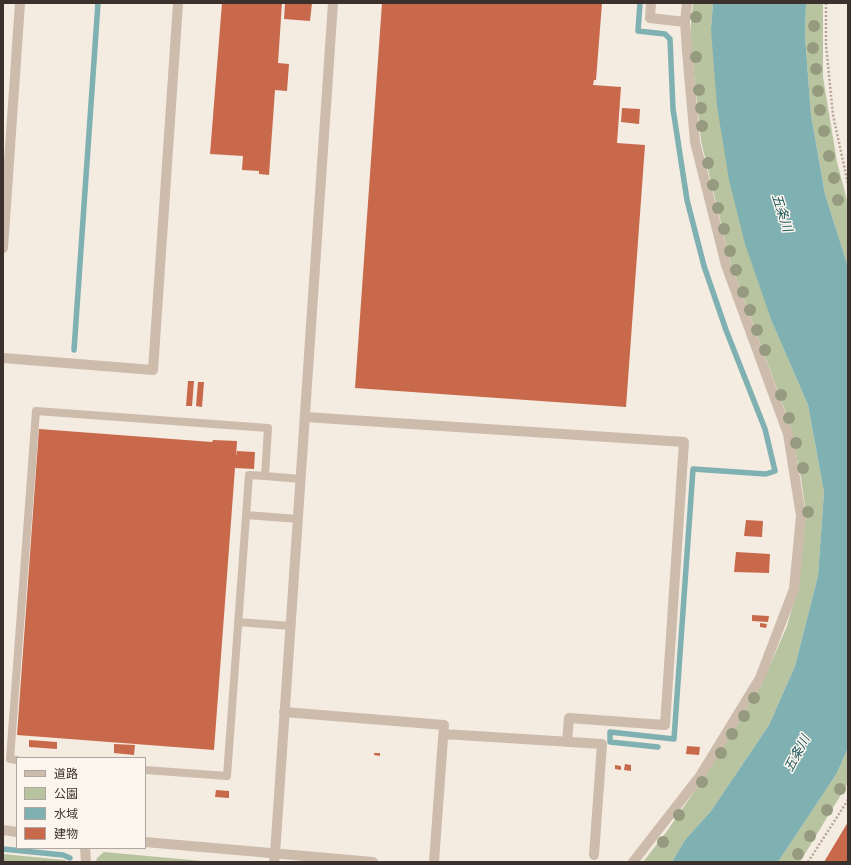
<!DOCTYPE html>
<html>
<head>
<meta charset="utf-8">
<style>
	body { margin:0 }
	#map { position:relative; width:851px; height:865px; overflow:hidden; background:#f4ebe1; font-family:"Nunito Sans","Noto Sans JP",sans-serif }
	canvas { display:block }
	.frame { position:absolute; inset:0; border:4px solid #3b302b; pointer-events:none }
	.legend { position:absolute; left:16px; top:757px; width:130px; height:92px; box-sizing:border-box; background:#fbf5ee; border:1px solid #aea6a0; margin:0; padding:5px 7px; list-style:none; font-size:12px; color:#3b302b }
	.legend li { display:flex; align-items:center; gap:8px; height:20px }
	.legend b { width:20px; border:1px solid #aea6a0 }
</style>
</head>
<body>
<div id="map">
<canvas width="851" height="865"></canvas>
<div class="frame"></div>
<ul class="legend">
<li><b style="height:5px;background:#cdbbac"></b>道路</li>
<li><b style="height:11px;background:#b8c4a0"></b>公園</li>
<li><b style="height:11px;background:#7fb0b2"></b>水域</li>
<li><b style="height:11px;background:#c8694b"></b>建物</li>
</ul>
</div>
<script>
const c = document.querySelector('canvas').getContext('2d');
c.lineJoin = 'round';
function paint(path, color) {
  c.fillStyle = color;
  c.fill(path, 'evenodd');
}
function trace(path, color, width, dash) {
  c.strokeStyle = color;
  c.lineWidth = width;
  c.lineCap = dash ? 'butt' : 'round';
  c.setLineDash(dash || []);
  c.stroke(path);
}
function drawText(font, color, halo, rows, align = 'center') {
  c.font = font + ' "Nunito Sans","Noto Sans JP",sans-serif';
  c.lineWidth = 3;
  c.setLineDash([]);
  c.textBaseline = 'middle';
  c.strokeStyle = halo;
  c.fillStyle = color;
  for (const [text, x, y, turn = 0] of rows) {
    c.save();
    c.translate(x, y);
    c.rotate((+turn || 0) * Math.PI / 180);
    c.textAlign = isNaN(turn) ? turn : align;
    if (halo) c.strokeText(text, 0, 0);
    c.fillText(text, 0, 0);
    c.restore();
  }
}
paint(new Path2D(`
	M693,3H713L711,29L772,322L808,405L824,492L818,576L795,666L769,725L711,811L685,840L672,862H643L667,831L705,776L762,684L787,626L798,588L806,514L801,478L790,424L731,264L701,141L690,35Z
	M806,3H823V77L837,162L848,204V267L825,194L811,115L805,36Z
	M848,748V783L800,862H778L837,773Z
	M104,852L213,862H96L97,858Z
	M3,854L65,860L67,862H3Z`), '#b8c4a0');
paint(new Path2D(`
	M713,3H806L805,36L811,115L825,194L848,267V748L837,773L778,862H672L685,840L711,811L769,725L795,666L818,576L824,492L808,405L772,322L745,244L729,180L717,106L711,29Z`), '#7fb0b2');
trace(new Path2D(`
	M640,3L638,31L665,34L670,39L673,109L687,200L704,266L726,330L765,429L775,471L766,474L693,469L674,739L610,732V742L658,747
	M74,350L98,3
	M3,849L63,855L70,858`), '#7fb0b2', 5.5);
paint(new Path2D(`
	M222,3H282L278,63L289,64L287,91L275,90L269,175L259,174V171L242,170L243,156L210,154Z
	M285,3H312L310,21L284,19Z
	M382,3H602L596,80H594L593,85L621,87L617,143L645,145L626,407L355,388Z
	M622,108L640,109L639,124L621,122Z
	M188,381H194L192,406H186Z
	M198,382H204L202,407L196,406Z
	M39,429L212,442L213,440L237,441L236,457L237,451L255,452L254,469L235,468L214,750L17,735Z
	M746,520L763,521L762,537L744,536Z
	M736,552L770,554L769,573L734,572Z
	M752,615L769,616L768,622L752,621Z
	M760,623L767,624L766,628L760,627Z
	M29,740L57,742V749L29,747Z
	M114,744L135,745L134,755L114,753Z
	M687,746L700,747L699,755L686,754Z
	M374,753H380V756L374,755Z
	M625,764L631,765V771L624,770Z
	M615,765L621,766V770L615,769Z
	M216,790L229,791V798L215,797Z
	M848,822V862H824Z`), '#c8694b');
trace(new Path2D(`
	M826,3V45L833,115L848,184
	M808,862L848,800`), '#b9a596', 2.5, [2, 2]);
trace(new Path2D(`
	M265,476L301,479
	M246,515L298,519
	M238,622L290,626
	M17,760L10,759L36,411L268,428L265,476L249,475L227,776L145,770`), '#cdbbac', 8);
trace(new Path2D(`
	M651,3L650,18L685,22
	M3,248L20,3
	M3,358L153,370L178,3
	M305,417L684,442L665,725L569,718L567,742
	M284,712L444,725L434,862
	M444,734L602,744L594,855
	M85,848L86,862
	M274,862L275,854
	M633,862L700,776L760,678L794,589L801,516L788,434L726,265L695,142L687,51L685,22L687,3`), '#cdbbac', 10);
trace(new Path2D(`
	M3,830L17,832
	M145,842L373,862
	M275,854L333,3`), '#cdbbac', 10);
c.fillStyle = '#969b7f';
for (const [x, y] of [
	[696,17],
	[814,26],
	[813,48],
	[696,57],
	[816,69],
	[699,90],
	[818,91],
	[701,108],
	[820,110],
	[702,126],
	[824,131],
	[829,156],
	[708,163],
	[834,178],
	[713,185],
	[838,200],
	[718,208],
	[724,229],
	[730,251],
	[736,270],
	[743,292],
	[750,310],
	[757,330],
	[765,350],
	[781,395],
	[789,418],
	[796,443],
	[803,468],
	[808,512],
	[754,698],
	[744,716],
	[732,734],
	[721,753],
	[702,782],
	[840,789],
	[827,810],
	[679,815],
	[810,836],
	[663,842],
	[798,854]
]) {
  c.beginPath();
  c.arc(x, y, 6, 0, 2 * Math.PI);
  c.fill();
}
drawText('italic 13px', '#1f5a5e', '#fbf5ee', [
	["五条川",781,213,72],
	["五条川",798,754,-62]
]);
</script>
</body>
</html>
